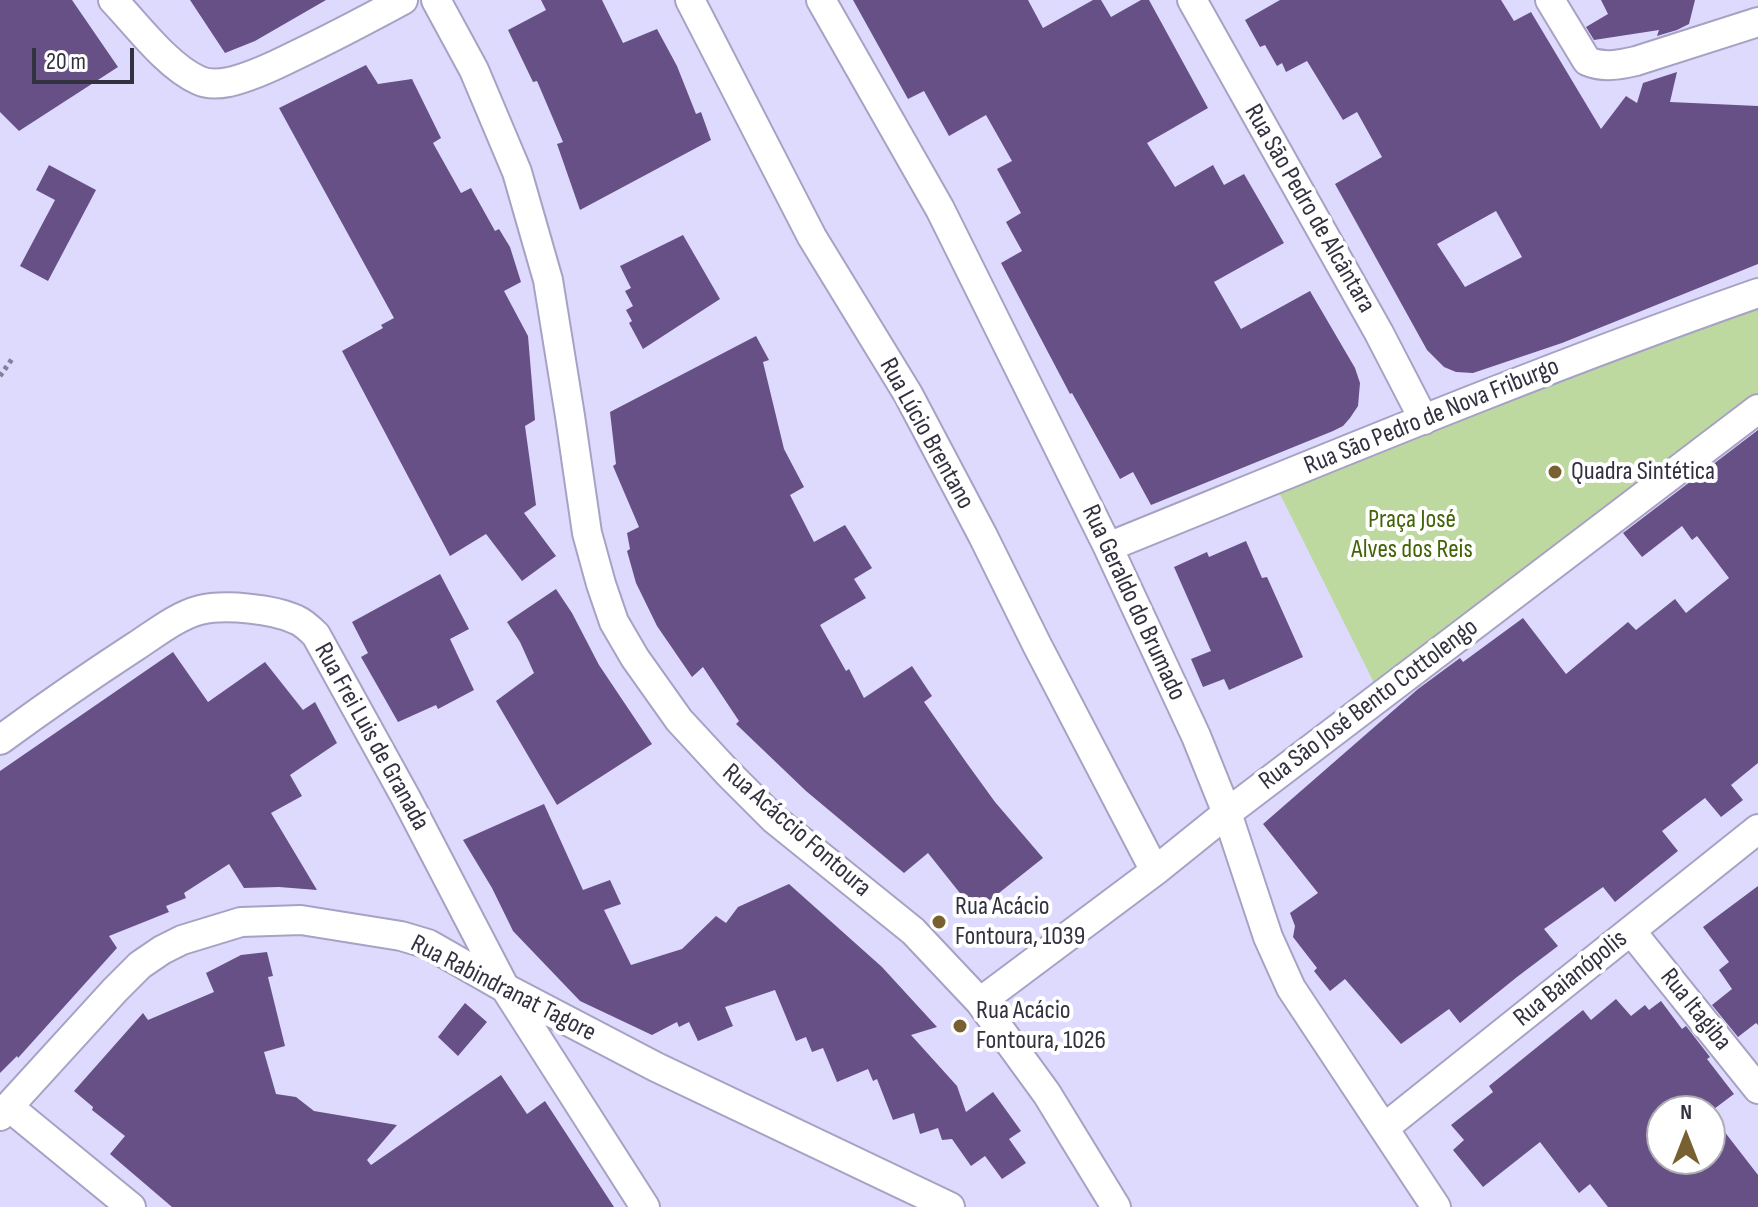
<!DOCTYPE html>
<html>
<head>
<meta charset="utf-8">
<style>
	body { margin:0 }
	#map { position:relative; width:1758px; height:1207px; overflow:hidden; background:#dedafe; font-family:"Sofia Sans Condensed",sans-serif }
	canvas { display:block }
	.north { position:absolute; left:1646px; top:1095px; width:80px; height:80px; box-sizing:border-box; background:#fff; border:2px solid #adadb2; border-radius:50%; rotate:0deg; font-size:22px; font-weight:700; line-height:32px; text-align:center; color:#32313f }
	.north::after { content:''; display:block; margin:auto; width:28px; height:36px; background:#796031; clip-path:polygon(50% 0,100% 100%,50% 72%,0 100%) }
	.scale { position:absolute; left:32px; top:48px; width:102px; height:36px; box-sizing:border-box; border:4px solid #32313f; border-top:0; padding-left:10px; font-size:24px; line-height:28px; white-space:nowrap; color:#32313f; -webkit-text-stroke:6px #fff; paint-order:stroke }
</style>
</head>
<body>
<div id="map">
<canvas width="1758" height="1207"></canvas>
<div class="north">N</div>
<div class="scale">20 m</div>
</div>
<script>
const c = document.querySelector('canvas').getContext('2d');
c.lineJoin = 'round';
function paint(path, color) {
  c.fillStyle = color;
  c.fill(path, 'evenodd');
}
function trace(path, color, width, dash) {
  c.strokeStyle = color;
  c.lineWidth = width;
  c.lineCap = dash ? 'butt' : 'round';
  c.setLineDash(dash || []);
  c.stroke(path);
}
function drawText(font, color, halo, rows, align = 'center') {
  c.font = font + ' "Sofia Sans Condensed",sans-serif';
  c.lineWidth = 8;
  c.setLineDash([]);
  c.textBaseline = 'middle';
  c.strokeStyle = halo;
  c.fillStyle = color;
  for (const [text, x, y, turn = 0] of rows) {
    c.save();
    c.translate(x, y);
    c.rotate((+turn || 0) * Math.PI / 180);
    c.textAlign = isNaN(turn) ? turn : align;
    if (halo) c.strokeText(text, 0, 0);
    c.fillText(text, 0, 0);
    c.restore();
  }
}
paint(new Path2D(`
	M1758,296V405L1376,687L1274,482Z`), '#bed9a0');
paint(new Path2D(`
	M0,0H72L118,67L19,131L0,112Z
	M190,0H326L255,41L225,53Z
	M541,0H602L623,43L657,29L677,66L696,114L701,112L711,140L580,210L557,144L563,142L537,81L533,82L508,30L546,10Z
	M853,0H1028L1043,28L1093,0H1101L1111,17L1141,0H1149L1208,108L1147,143L1175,187L1213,165L1224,185L1244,174L1284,243L1214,282L1241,329L1310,291L1355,368L1360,383L1358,406L1350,418L1343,426L1333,431L1151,505L1133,472L1120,479L1072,393L1070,394L1001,263L1022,251L1006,222L1021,213L997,169L1012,161L986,115L949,136L924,91L908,99Z
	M1280,0H1501L1514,21L1531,12L1601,129L1626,96L1637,103L1643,83L1677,72L1670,102L1758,106V264L1562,343L1473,373L1456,372L1444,367L1427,350L1335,184L1382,157L1357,112L1343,120L1307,61L1286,72L1282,63L1277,66L1265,45L1260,47L1245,20ZM1496,211L1522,257L1465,287L1437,244Z
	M1601,0H1695L1689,24L1677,30L1657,36L1659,30L1594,40L1586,27L1608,14Z
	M366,65L378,84L412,79L441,138L433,143L461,193L471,188L495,231L499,229L510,247L521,282L504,291L528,336L535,420L525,426L536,505L524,513L556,556L522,581L486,534L450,556L342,351L383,328L381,325L394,318L279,108Z
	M49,165L96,190L48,281L20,266L55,200L36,190Z
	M683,235L720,299L643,349L629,323L632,321L626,310L633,306L625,291L631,288L620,266Z
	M756,336L769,360L763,362L784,449L804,487L790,495L814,542L845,525L872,568L854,579L866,598L820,625L846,671L849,669L864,698L912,666L932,696L924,702L966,762L995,802L1043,858L975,912L928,853L904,873L806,791L736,724L739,721L703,667L692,677L657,626L636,583L627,551L630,549L627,533L639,527L613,466L616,464L610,412Z
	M1758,430V763L1731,785L1743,800L1721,817L1705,798L1662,831L1678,851L1615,902L1603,887L1544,929L1558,946L1517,977L1460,1023L1449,1009L1401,1044L1345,979L1330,991L1314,971L1317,968L1293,937L1295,926L1290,913L1318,893L1263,824L1418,689L1460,658L1463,662L1523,618L1566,674L1628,622L1636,630L1675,599L1686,613L1729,578L1697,536L1692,540L1682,526L1642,557L1623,533Z
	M1246,541L1262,578L1267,577L1303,657L1229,690L1224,679L1203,687L1191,659L1211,651L1174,567L1207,552L1209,557Z
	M440,574L469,629L450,639L474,690L438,709L436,705L398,722L361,657L368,653L352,622Z
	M556,589L572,613L599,665L652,744L557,805L496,701L534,673L520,642L507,622Z
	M173,652L208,702L265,662L303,710L315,702L337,743L290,775L302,796L271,813L317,890L279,887L244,888L229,864L184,893L186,898L166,906L169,912L109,936L117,948L18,1058L17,1056L0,1073V771Z
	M544,804L583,890L610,880L621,904L604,910L631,965L682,949L716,916L726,923L738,907L789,884L882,967L937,1027L911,1035L957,1086L966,1112L993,1092L1021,1131L1009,1139L1026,1163L1002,1179L985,1156L971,1166L952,1139L942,1140L938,1128L920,1134L914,1113L893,1120L877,1079L873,1081L868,1069L837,1082L823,1048L812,1052L806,1037L796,1041L775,990L725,1007L733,1026L698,1041L689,1022L679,1027L677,1022L652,1035L580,1001L513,931L492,888L463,840Z
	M1758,886V1025L1756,1023L1738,1037L1712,1005L1732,989L1719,970L1729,962L1703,927Z
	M267,952L273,976L268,977L285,1046L264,1052L276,1094L296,1097L314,1111L397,1125L367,1160L371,1165L501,1075L527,1114L545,1101L614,1207H172L110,1154L125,1136L92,1110L93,1107L74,1091L143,1013L148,1020L214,992L206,973L241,955Z
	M1616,999L1631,1016L1645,1005L1649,1010L1661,1001L1682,1029L1686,1026L1710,1057L1707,1059L1734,1094L1710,1112L1662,1111V1159H1710V1113L1758,1175V1207H1608L1590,1184L1579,1193L1540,1142L1483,1187L1453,1150L1464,1140L1451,1125L1493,1092L1489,1086L1583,1010L1591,1020Z
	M465,1003L487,1022L458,1056L438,1037Z`), '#665086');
const street = new Path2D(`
	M113,0C137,25 167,66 198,80C208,85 219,84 229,82C251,77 272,67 292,57C330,39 366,20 403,0
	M436,0L474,70L517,172L548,280L570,416L587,533L601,584L614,622L635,658L679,720L728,773L774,819L913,931L980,1002L1047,1094L1116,1207
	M690,0L812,237L908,394L983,536L1037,645L1155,871
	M821,0L940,209L1108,547L1196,736L1227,813L1268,937L1291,988L1436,1207
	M1192,0L1379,333L1424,420
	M1550,0L1587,61C1603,68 1619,65 1636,61L1758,22
	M1108,547C1323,460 1538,370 1758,293
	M0,740C45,707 90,676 136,646C156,633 177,616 200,610C225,604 274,609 297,620C304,623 311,630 316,635L406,798L505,988L645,1207
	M1631,931L1758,1089
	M980,1002L1155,871L1227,813L1758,409
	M9,1107L131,1207
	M0,1116L115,990L140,965L162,950L182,940L241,922L301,920L401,936L428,944L505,988L656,1067L950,1207
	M1384,1128L1758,829`);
trace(street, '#a6a2c4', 32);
trace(new Path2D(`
	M0,376L12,359`), '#838099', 5, [4, 4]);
trace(street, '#fff', 28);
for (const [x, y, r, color] of [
	[1555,472,8,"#796031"],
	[939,922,8,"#796031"],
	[960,1026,8,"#796031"]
]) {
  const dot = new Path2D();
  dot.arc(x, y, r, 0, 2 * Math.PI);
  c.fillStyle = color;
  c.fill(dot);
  trace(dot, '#fff', 3);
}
drawText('26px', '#32313f', '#fff', [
	["Rua São Pedro de Alcântara",1309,209,60],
	["Rua São Pedro de Nova Friburgo",1432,417,-22],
	["Rua Lúcio Brentano",926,434,61],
	["Rua Geraldo do Brumado",1133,603,65],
	["Rua São José Bento Cottolengo",1369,705,-37],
	["Rua Frei Luis de Granada",371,737,61],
	["Rua Acáccio Fontoura",796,831,41],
	["Rua Baianópolis",1571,979,-39],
	["Rua Rabindranat Tagore",503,989,27],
	["Rua Itagiba",1695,1010,51]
]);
drawText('26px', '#32313f', '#fff', [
	["Quadra Sintética",1571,472],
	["Rua Acácio",955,907],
	["Fontoura, 1039",955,937],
	["Rua Acácio",976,1011],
	["Fontoura, 1026",976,1041]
], 'left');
drawText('26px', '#436406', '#fff', [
	["Praça José",1412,520],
	["Alves dos Reis",1412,550]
]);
</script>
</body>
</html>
